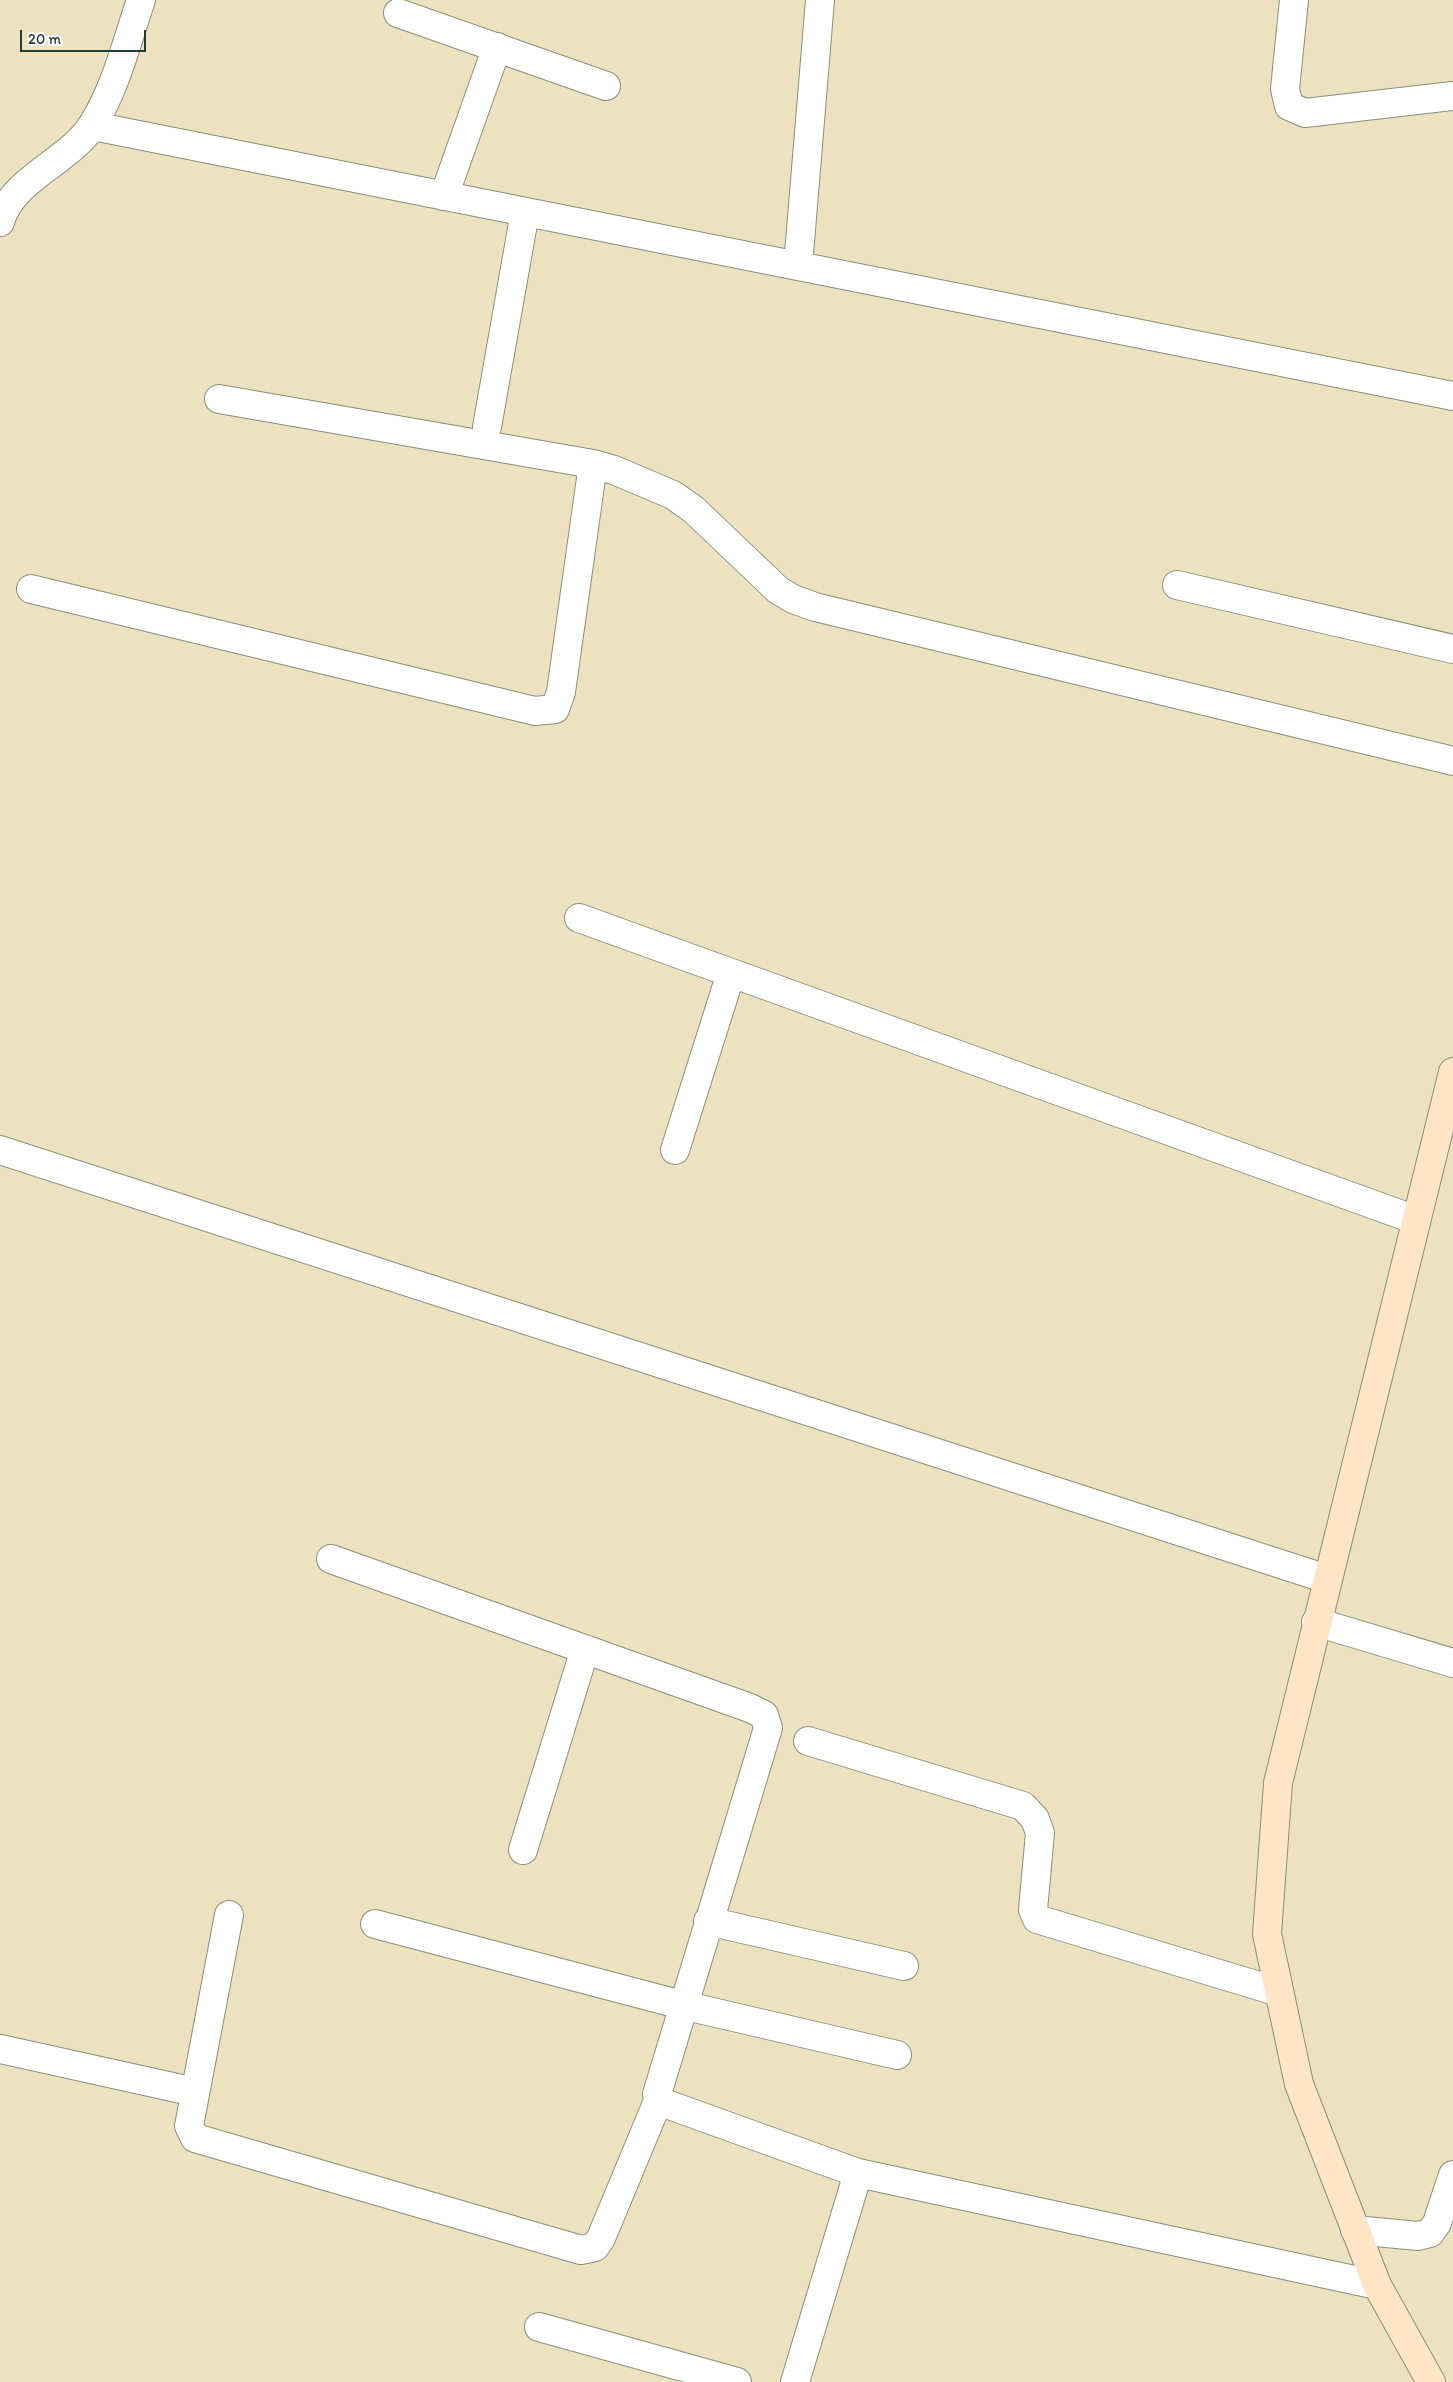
<!DOCTYPE html>
<html>
<head>
<meta charset="utf-8">
<style>
	body { margin:0 }
	#map { position:relative; width:1453px; height:2382px; overflow:hidden; background:#ece2c0; font-family:Itim,sans-serif }
	canvas { display:block }
	.scale { position:absolute; left:20px; top:30px; width:126px; height:22px; box-sizing:border-box; border:2px solid #1f3d34; border-top:0; padding-left:6px; font-size:15px; line-height:18px; white-space:nowrap; color:#1f3d34; -webkit-text-stroke:4px #fff; paint-order:stroke }
</style>
</head>
<body>
<div id="map">
<canvas width="1453" height="2382"></canvas>
<div class="scale">20 m</div>
</div>
<script>
const c = document.querySelector('canvas').getContext('2d');
c.lineJoin = 'round';
function trace(path, color, width, dash) {
  c.strokeStyle = color;
  c.lineWidth = width;
  c.lineCap = dash ? 'butt' : 'round';
  c.setLineDash(dash || []);
  c.stroke(path);
}
const street = new Path2D(`
	M1294,0L1285,89L1289,106L1305,113L1453,96
	M398,13L606,86
	M93,126L1453,396
	M444,196L497,47
	M0,222C12,178 71,161 93,124C116,87 127,41 141,0
	M798,266L820,0
	M219,399L593,464L614,470L673,495L694,510L778,590L793,599L815,607L1453,761
	M487,427L525,212
	M1177,585L1453,649
	M31,589L535,711L555,709L561,692L593,464
	M579,918L1416,1220
	M0,1150L1327,1579
	M675,1150L731,973
	M331,1559L750,1708L764,1715L768,1728L657,2094L658,2101L858,2173L1377,2285
	M1316,1622L1453,1663
	M808,1741L1023,1806L1035,1819L1040,1833L1033,1910L1037,1919L1279,1992
	M523,1850L585,1649
	M229,1915L189,2126L195,2138L581,2250L595,2247L601,2238L658,2101
	M708,1921L904,1966
	M375,1924L682,2005L897,2055
	M0,2049L195,2092
	M1355,2230L1418,2236L1430,2233L1437,2223L1453,2175
	M539,2327L737,2382
	M795,2382L858,2173`);
const secondary = new Path2D(`
	M1431,2382L1377,2285L1299,2084L1267,1934L1278,1783L1453,1072`);
trace(street, '#86907a', 30);
trace(secondary, '#86907a', 30);
trace(street, '#fff', 28);
trace(secondary, '#fee5c5', 28);
</script>
</body>
</html>
